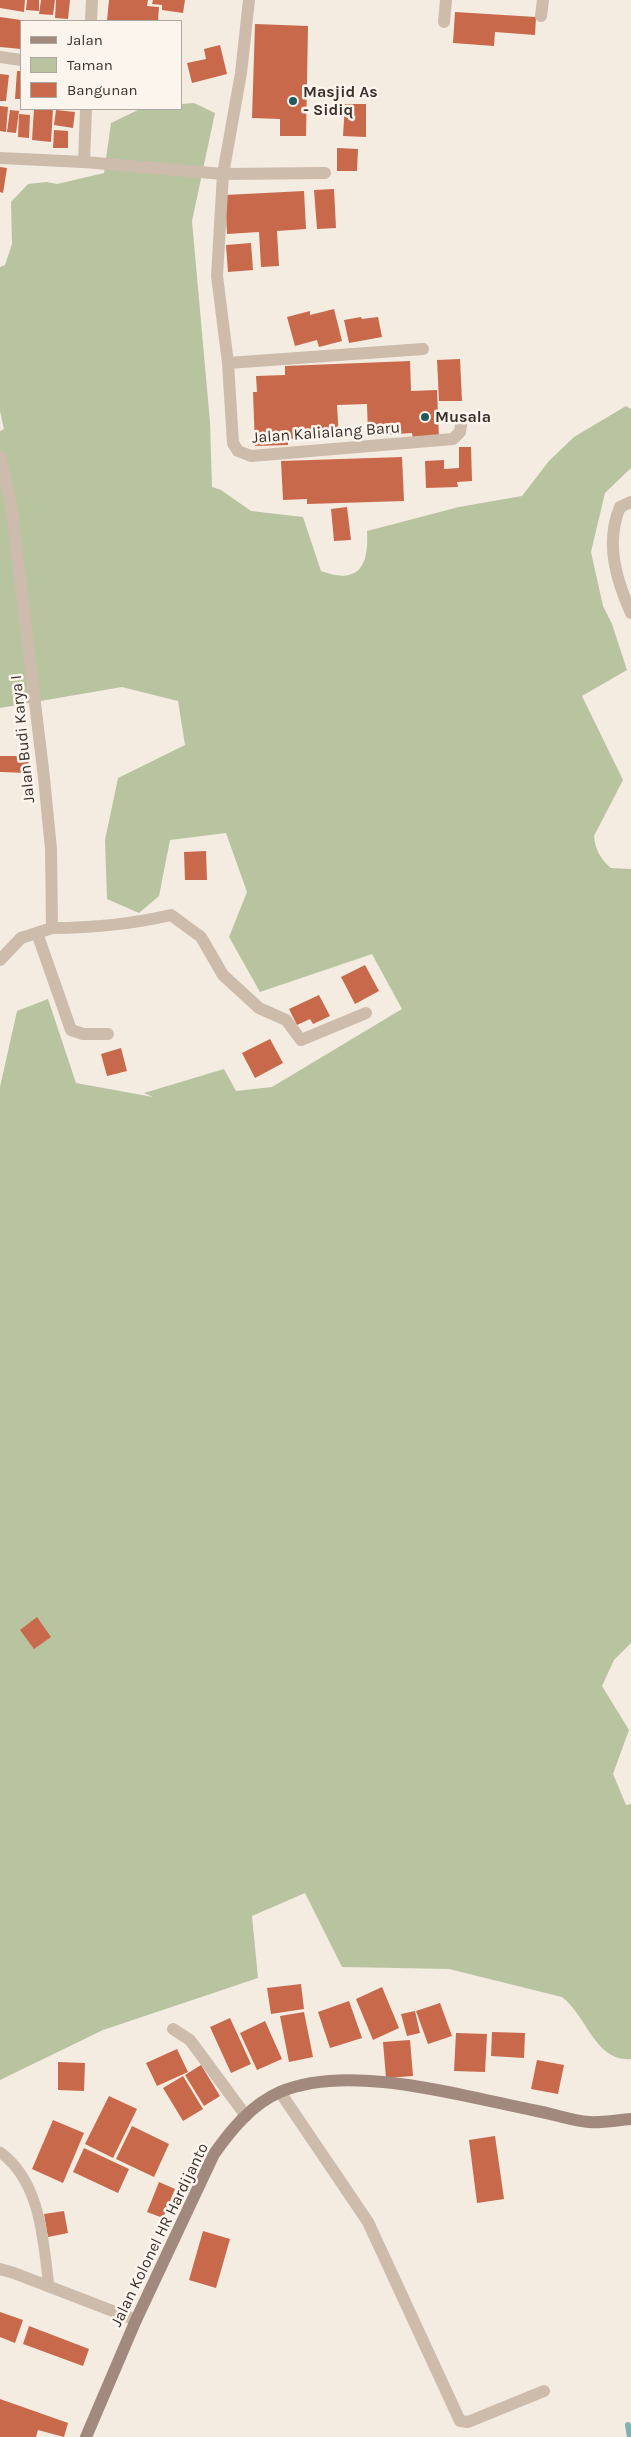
<!DOCTYPE html>
<html>
<head>
<meta charset="utf-8">
<style>
	body { margin:0 }
	#map { position:relative; width:631px; height:2437px; overflow:hidden; background:#f4ebe1; font-family:Karla,sans-serif }
	canvas { display:block }
	.legend { position:absolute; left:20px; top:20px; width:162px; height:90px; box-sizing:border-box; background:#fbf5ee; border:1px solid #aea6a0; margin:0; padding:6px 9px; list-style:none; font-size:15px; color:#3b302b }
	.legend li { display:flex; align-items:center; gap:10px; height:25px }
	.legend b { width:25px; border:1px solid #aea6a0 }
</style>
</head>
<body>
<div id="map">
<canvas width="631" height="2437"></canvas>
<ul class="legend">
<li><b style="height:6px;background:#a18a7d"></b>Jalan</li>
<li><b style="height:14px;background:#b8c4a0"></b>Taman</li>
<li><b style="height:14px;background:#c8694b"></b>Bangunan</li>
</ul>
</div>
<script>
const c = document.querySelector('canvas').getContext('2d');
c.lineJoin = 'round';
function paint(path, color) {
  c.fillStyle = color;
  c.fill(path, 'evenodd');
}
function trace(path, color, width, dash) {
  c.strokeStyle = color;
  c.lineWidth = width;
  c.lineCap = dash ? 'butt' : 'round';
  c.setLineDash(dash || []);
  c.stroke(path);
}
function drawText(font, color, halo, rows, align = 'center') {
  c.font = font + ' Karla,sans-serif';
  c.lineWidth = 5;
  c.setLineDash([]);
  c.textBaseline = 'middle';
  c.strokeStyle = halo;
  c.fillStyle = color;
  for (const [text, x, y, turn = 0] of rows) {
    c.save();
    c.translate(x, y);
    c.rotate((+turn || 0) * Math.PI / 180);
    c.textAlign = isNaN(turn) ? turn : align;
    if (halo) c.strokeText(text, 0, 0);
    c.fillText(text, 0, 0);
    c.restore();
  }
}
paint(new Path2D(`
	M194,103L215,113L192,221L210,422L212,487L221,490L251,511L303,517L321,571C359,585 369,566 367,531L459,507L522,496L549,461L574,437L626,406L631,409V468L605,493L591,552L603,606L612,624L627,670L582,696L623,780L594,836C595,849 601,860 611,868L631,869V1643L614,1660L602,1686L629,1730L613,1774L626,1805L631,1804V2059C595,2062 587,2016 562,1997L449,1969L342,1967L305,1893L252,1916L258,1978L103,2030L0,2080V1087L17,1011L48,999L76,1083L153,1097L144,1093L224,1069L236,1091L272,1087L402,1009L372,954L260,992L229,937L247,892L226,833L170,840L159,896L139,913L107,899L105,840L118,778L185,745L178,701L122,687L0,708V431L4,429L0,411V267L5,265L12,244L11,202L28,184L47,182L57,184L104,173L111,123L140,109H181V104Z`), '#b8c4a0');
trace(new Path2D(`
	M628,2425L630,2437`), '#7fb0b2', 6);
paint(new Path2D(`
	M0,0H25L24,12L0,8Z
	M27,0H39V11L26,10Z
	M41,0H55L53,15L39,14Z
	M56,0H70L68,19L55,18Z
	M109,0H148L147,6L159,7L158,21H107Z
	M153,0H185L183,13L162,10V5L152,4Z
	M455,12L536,17L535,35L495,32L494,46L453,43Z
	M0,17L21,20V49L0,47Z
	M255,24L308,26L306,136H280V119L252,118Z
	M220,45L227,74L192,83L187,63L206,59L204,49Z
	M17,71H21V99H15Z
	M0,74L9,75L6,101H0Z
	M345,104H366V137L343,136Z
	M0,106L8,107L6,132L0,131Z
	M34,109H53L51,142L32,140Z
	M10,110L19,111L16,133L7,132Z
	M56,110L75,112L73,128L54,125Z
	M19,114L30,115L29,138L18,137Z
	M54,130L68,131V148H53Z
	M337,148L358,149L357,171H337Z
	M0,167L7,168L3,193L0,192Z
	M334,189L336,228L317,229L314,190Z
	M304,191L306,229L277,231L279,266L261,267L259,232L227,234L225,195Z
	M251,243L253,270L228,272L226,245Z
	M334,309L342,341L319,347L317,340L295,346L287,317L310,311V315Z
	M361,317L362,319L378,317L382,337L349,343L344,320Z
	M460,359L462,401H439L437,360Z
	M410,361L411,391L437,390L439,439L413,440L412,433L368,436L367,404L337,405L339,438L288,439V445L255,446L253,392H257L256,376L285,375V366Z
	M459,447H471L472,481L457,482L458,487L426,488L425,461L444,460V469L459,468Z
	M402,457L404,501L307,504V499L283,500L281,461Z
	M347,507L351,540L334,541L331,509Z
	M0,756H29L28,773L0,772Z
	M206,851L207,880H185L184,852Z
	M365,965L379,991L355,1004L341,977Z
	M319,995L330,1016L313,1024L310,1019L297,1025L289,1009Z
	M270,1039L283,1063L255,1078L242,1053Z
	M121,1048L127,1071L107,1076L101,1054Z
	M37,1617L51,1637L34,1649L20,1630Z
	M301,1984L304,2009L271,2014L267,1988Z
	M382,1987L399,2028L373,2040L356,1999Z
	M349,2001L362,2038L330,2048L318,2012Z
	M440,2003L452,2036L428,2044L416,2011Z
	M415,2011L420,2033L407,2036L401,2014Z
	M304,2012L313,2057L289,2062L280,2016Z
	M230,2018L251,2064L231,2073L210,2027Z
	M265,2021L282,2059L257,2070L240,2033Z
	M492,2032L525,2033L524,2058L491,2056Z
	M456,2033L487,2034L485,2072L454,2071Z
	M410,2040L413,2076L386,2078L383,2042Z
	M177,2049L188,2072L157,2086L146,2063Z
	M537,2060L564,2065L558,2094L531,2089Z
	M58,2062L85,2063L84,2091L58,2090Z
	M201,2065L220,2096L204,2106L185,2075Z
	M183,2076L203,2109L183,2121L163,2088Z
	M109,2096L137,2109L113,2158L85,2144Z
	M53,2120L84,2133L63,2183L32,2169Z
	M132,2126L169,2144L154,2177L116,2159Z
	M495,2136L504,2199L477,2203L469,2140Z
	M84,2148L129,2169L118,2193L73,2172Z
	M159,2182L175,2189L163,2218L147,2212Z
	M64,2211L68,2233L48,2237L44,2214Z
	M203,2231L230,2239L216,2288L189,2280Z
	M0,2312L23,2320L15,2343L0,2337Z
	M29,2326L89,2349L83,2366L23,2344Z
	M0,2399L68,2423L64,2437L38,2430L36,2437H0Z`), '#c8694b');
trace(new Path2D(`
	M0,2152C41,2182 43,2240 49,2287`), '#cdbbac', 11);
trace(new Path2D(`
	M249,0L241,73L223,174L217,276L228,363L233,443L238,451L251,456L453,439L460,432L462,419
	M541,16L543,0
	M91,21L92,0
	M444,22L446,0
	M0,57L21,60
	M86,109L84,162L223,174L325,173
	M0,158L84,162
	M228,363L423,349
	M0,456L11,503L44,778L51,849L52,928L21,938L0,960
	M631,502L620,507C605,543 616,579 631,613
	M52,928C93,928 132,924 171,915L201,937L223,975L259,1008L286,1020L301,1040L366,1013
	M37,933L71,1030L83,1034H108
	M173,2029L190,2040L246,2116
	M280,2092L368,2222L460,2421L468,2422L544,2391
	M0,2269L14,2273L136,2320`), '#cdbbac', 12);
trace(new Path2D(`
	M86,2437L136,2320L214,2154C231,2130 252,2104 280,2092C351,2062 464,2097 537,2111C554,2114 572,2121 589,2122C603,2123 617,2120 631,2119`), '#a18a7d', 12);
for (const [x, y, r, color] of [
	[293,101,5,"#1f5a5e"],
	[425,417,5,"#1f5a5e"]
]) {
  const dot = new Path2D();
  dot.arc(x, y, r, 0, 2 * Math.PI);
  c.fillStyle = color;
  c.fill(dot);
  trace(dot, '#fbf5ee', 2);
}
drawText('bold 16px', '#3b302b', '#fbf5ee', [
	["Masjid As",303,92],
	["- Sidiq",303,110],
	["Musala",435,417]
], 'left');
drawText('16px', '#3b302b', '#fbf5ee', [
	["Jalan Kalialang Baru",326,433,-4],
	["Jalan Budi Karya I",23,739,-96],
	["Jalan Kolonel HR Hardijanto",160,2235,-64]
]);
</script>
</body>
</html>
